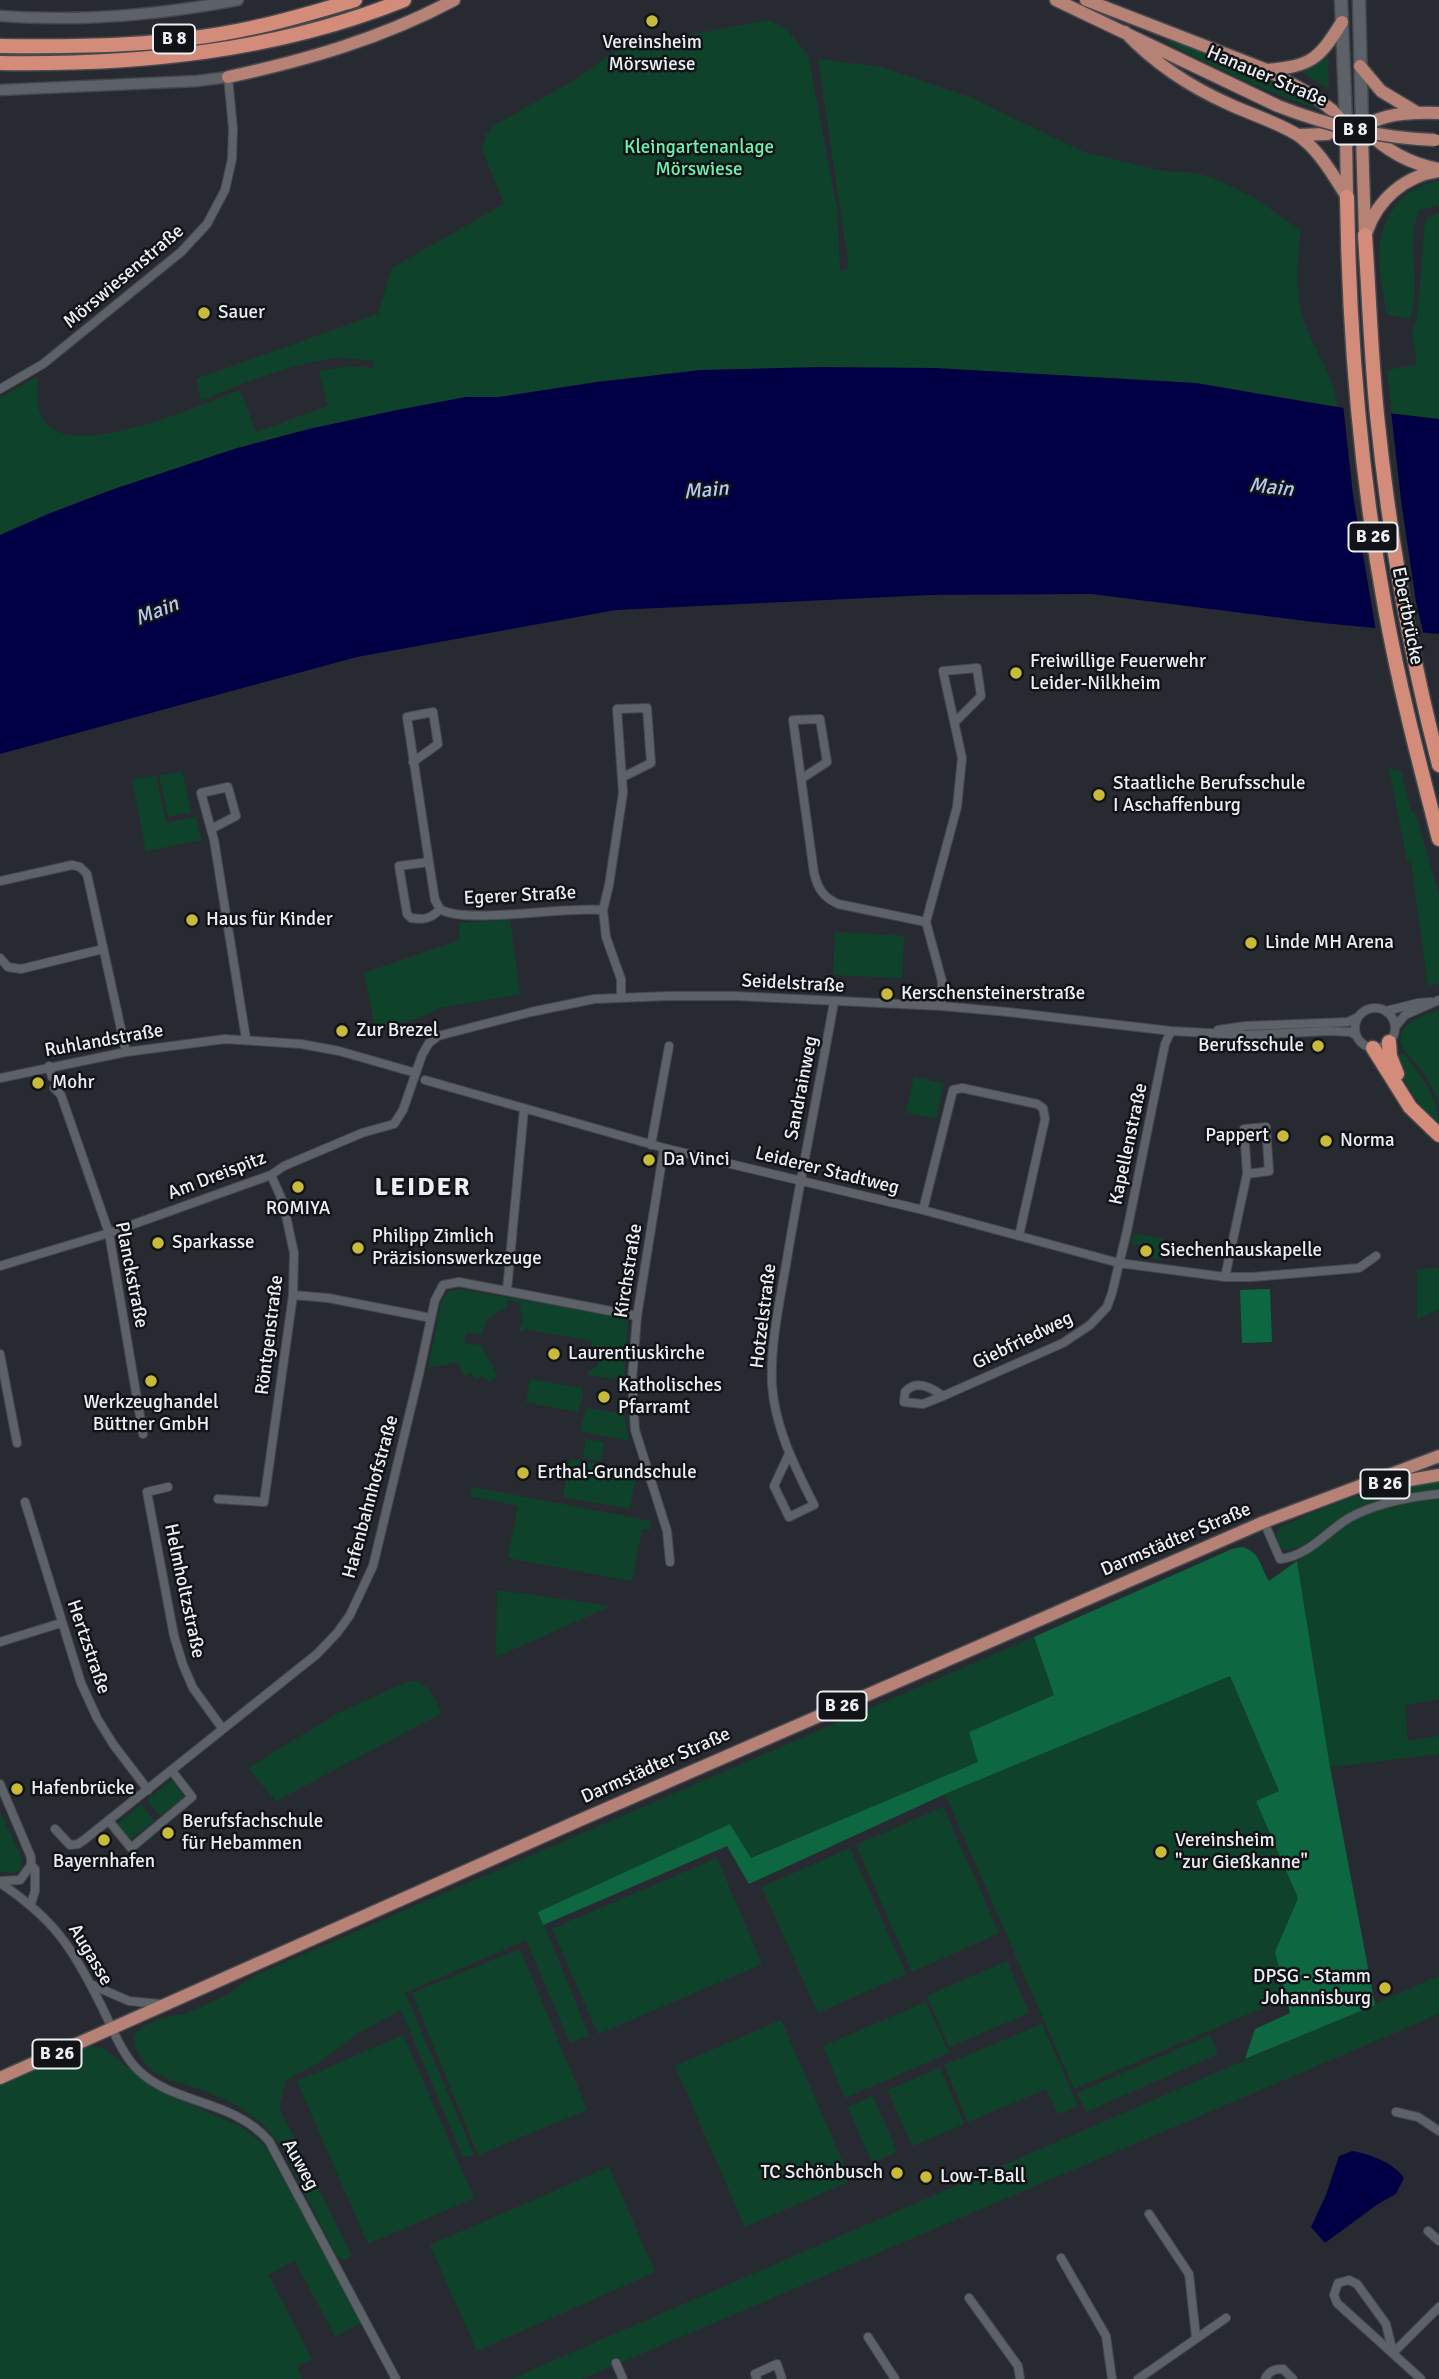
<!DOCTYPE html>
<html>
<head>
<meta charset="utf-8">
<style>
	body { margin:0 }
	canvas { display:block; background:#272b31 }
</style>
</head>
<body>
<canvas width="1439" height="2379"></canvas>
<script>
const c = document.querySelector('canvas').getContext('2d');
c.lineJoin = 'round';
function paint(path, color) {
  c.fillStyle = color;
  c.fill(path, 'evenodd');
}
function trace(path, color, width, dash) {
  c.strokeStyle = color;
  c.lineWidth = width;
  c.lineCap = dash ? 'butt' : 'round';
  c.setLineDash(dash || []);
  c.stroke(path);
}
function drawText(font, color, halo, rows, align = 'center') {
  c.font = font + ' Signika,sans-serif';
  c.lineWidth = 5;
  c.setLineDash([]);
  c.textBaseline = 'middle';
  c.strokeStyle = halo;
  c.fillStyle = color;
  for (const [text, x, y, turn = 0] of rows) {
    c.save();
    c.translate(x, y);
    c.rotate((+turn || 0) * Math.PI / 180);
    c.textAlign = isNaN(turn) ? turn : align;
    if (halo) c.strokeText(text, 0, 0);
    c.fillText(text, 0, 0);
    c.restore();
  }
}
paint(new Path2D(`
	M769,20L788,31L808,55L837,209L840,271L849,268L818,59L881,67L972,98L1084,152L1162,171L1196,173L1220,181L1255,198L1301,231C1298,258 1294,286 1302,314C1310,346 1334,372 1337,407L1196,383L935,368L701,370L597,382L499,397H466L309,429L234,449L111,490L48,514L0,535V398L38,376C37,392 35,411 46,423C76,461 203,404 240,390L256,432L328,406L319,371L350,366L373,368V361C361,360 347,357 335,358C289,364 243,383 201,401L196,379L378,314L392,268L504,204L482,149L486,135L495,125L573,81L620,48Z
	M1170,37L1275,81L1318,109C1265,92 1217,68 1168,43Z
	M1328,56L1329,89L1300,71Z
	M1439,181V205L1419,210C1405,241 1422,286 1410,319L1386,314C1385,299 1381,285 1380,270C1375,229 1395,187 1439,181Z
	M1439,213V419L1392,414L1387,370L1417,365L1412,331L1417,320L1425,223L1427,218Z
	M1389,768L1401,771L1411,812H1415L1439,894V983L1428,986L1411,862L1407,861Z
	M182,771L191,812L168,817L159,776Z
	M156,775L166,823L196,817L201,840L146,851L132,780Z
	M510,920L520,994L439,1008L421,1017L376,1031L364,973L460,940L459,923Z
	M835,932L904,936L902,978L833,975Z
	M1439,1010V1101C1433,1090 1427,1077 1419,1067C1415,1061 1408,1056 1404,1050C1390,1025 1423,1016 1439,1010Z
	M1403,1053C1420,1074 1439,1098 1439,1126C1418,1105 1405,1084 1393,1057Z
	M914,1077L944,1084L936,1119L906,1112Z
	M1134,1234L1162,1238L1167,1243L1164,1260L1148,1258L1150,1253L1148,1246L1131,1244Z
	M1439,1268V1310L1417,1319V1269Z
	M458,1289L628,1318L624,1380L587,1375L589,1371L598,1365L599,1356L593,1350L591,1341L524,1329L523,1332L519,1331L523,1319L519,1302L507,1300L506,1308L491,1316L486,1321L482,1334L466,1333L465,1344L481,1345L498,1376L489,1381L483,1376L476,1379L471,1373L464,1376L458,1362L428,1368L442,1299L450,1291Z
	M530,1379L582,1388L583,1396L578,1412L526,1402Z
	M587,1408L624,1414L629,1441L580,1431Z
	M586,1439L604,1442L601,1461L583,1458Z
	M570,1459L636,1471L630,1509L563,1497Z
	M1439,1479V1489C1412,1492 1383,1496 1359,1507C1337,1517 1307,1551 1284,1550C1277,1542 1274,1537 1280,1527L1338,1502L1372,1492Z
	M472,1487L651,1521L650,1530L642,1529L632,1581L508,1558L518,1506L470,1496Z
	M1439,1499V1699L1405,1705L1408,1741L1439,1736V1754L1330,1767L1297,1561C1318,1546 1337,1529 1360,1517C1384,1506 1413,1503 1439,1499Z
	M497,1590L611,1606L496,1657Z
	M1034,1637L1054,1695L969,1732L979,1762L750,1858L730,1824L539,1912L589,2036L570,2043L526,1940L405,1993L474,2155L463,2157L401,2010L358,2033L318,2063L286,2080L279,2107L352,2257L343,2260L336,2255L281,2146L263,2124L235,2104L203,2090L168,2079L153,2071L143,2061L134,2045L135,2035L144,2026L160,2019L187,2013L227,1995L254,1976Z
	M1230,1676L1279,1791L1257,1801L1298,1898L1275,1952L1285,1998L1074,2089L945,1794Z
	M409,1681C429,1681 434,1697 442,1713L276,1801L248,1768L340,1712Z
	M172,1780L185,1797L160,1816L147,1800Z
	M141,1804L154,1821L130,1840L117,1824Z
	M943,1807L999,1933L912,1972L856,1845Z
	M0,1812L22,1858L20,1870L15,1873L0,1872Z
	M850,1848L906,1974L818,2013L762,1887Z
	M717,1858L762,1964L598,2034L552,1929Z
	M520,1949L587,2110L478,2155L412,1993Z
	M1007,1961L1029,2013L949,2047L927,1996Z
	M1439,1976V2014L582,2379H511Z
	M926,2002L949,2053L845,2098L823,2046Z
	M781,2020L851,2181L745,2227L675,2066Z
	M1042,2024L1078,2106L1058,2114L1046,2089L968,2122L944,2065Z
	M403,2035L474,2198L368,2244L297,2081Z
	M1210,2035L1218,2054L1086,2112L1077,2093Z
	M89,2046L103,2048L155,2089L242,2127L265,2146L362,2323L335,2336L295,2261L268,2275L312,2359L297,2366L302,2379H0V2084Z
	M940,2068L964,2124L912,2146L888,2090Z
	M873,2096L897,2152L872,2163L848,2107Z
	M609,2167L655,2272L477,2351L430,2245Z`), '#0f422a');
paint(new Path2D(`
	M1270,1289L1272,1342L1242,1343L1240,1290Z
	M1242,1547C1261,1552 1260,1567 1269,1581L1297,1561L1330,1767L1375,2005L1245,2059L1255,2029L1290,2013L1275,1952L1298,1898L1256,1801L1279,1791L1230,1676L945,1794L749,1884L727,1846L543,1925L538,1912L730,1824L751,1858L978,1762L969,1732L1054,1695L1034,1637L1232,1549Z`), '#0d6741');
paint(new Path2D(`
	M820,367L935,368L1196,383L1337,407L1439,419V634L1322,623L1091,594L931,595L616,610L357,657L0,754V535L48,514L111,490L234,449L309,429L397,410L466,397H499L597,382L701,370Z
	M1352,2151C1368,2153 1396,2164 1404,2178L1396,2194L1378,2204L1325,2243L1311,2227L1326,2195L1339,2156Z`), '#010045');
paint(new Path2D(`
	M1343,404L1391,411L1401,500L1416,602L1424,636L1376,631L1353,495Z`), '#272b31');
const minor = new Path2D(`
	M0,389L43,364L181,252L207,224L225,190L232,159L233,129L228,77
	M413,762L438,744L433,712L407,717L429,862
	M801,779L827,762L820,719L793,720L814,873C818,889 823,897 838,904L926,922
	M211,829L236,816L228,787L201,793L214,840L246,1039
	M0,881L72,865L80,867L87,874L126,1052
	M440,909C431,919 424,920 411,918L407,914L399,866L429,862L435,900L440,909C464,925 566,906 603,910
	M0,958L8,967L21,969L103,949
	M621,997V979L606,937L603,910L609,885L623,793L617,709L647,708L651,763L623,777
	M941,1006L942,981L926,922L957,807L962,758L943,671L977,668L981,696L955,722
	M1355 1028a20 20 0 1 1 40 0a20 20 0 1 1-40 0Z
	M1386,1011L1418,1003L1431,1002
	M1395,1027L1405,1015L1439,1000
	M1218,1030L1245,1026L1348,1022L1358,1017
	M49,1066L52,1077
	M0,1078L126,1052L225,1039L301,1044L339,1051L416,1073
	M425,1080L664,1148L923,1210L1119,1263L1225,1277H1252L1359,1268L1376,1256
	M54,1088L61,1095L109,1233L143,1434
	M651,1145L669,1046
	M664,1148L637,1316L632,1380L635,1430L667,1531L670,1562
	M923,1210L953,1090L962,1088L1037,1104L1043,1108L1045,1119L1019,1236
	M0,1266L109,1233L271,1175L284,1166L362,1133L394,1124L403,1110L422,1055L429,1043L438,1036L531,1012L594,999L668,996H736L941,1006L1008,1012L1171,1031L1246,1035L1329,1031L1350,1032L1356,1035
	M1225,1277L1247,1174L1269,1171L1266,1127L1244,1129L1247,1174
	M507,1290L524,1109
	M293,1295L328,1298L431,1318
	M0,1354L17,1443
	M943,1396L923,1404L904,1402L905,1392C916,1379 931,1387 943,1396L1063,1343L1090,1325L1107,1307L1112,1293L1127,1231L1165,1044L1171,1031
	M789,1454L774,1486L789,1517L814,1505C795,1467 775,1428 772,1385C770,1341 781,1296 788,1253C802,1169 819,1086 834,1002
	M168,1487L147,1492L174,1636L183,1665L193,1688L222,1728
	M218,1499L264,1502L293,1295L294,1253L283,1202L271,1175
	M25,1502L81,1683L97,1718L113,1744L148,1790
	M1264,1522L1280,1559C1308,1556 1326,1532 1349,1518C1376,1503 1409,1497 1439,1494
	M0,1642L61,1623
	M0,1784L31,1857V1865L35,1869V1891L31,1904
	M109,1821L131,1848L192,1797L172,1771
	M55,1829L70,1845L78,1844L84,1840L317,1654L337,1633L350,1615L373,1566L419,1374L435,1300L443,1285L459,1282L637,1316
	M0,1881L20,1880L31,1865
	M0,1883C54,1919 72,1947 101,2005C112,2027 121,2053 138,2070C174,2105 233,2099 269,2141L396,2379
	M90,1984L129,2001L161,2004
	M1396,2112L1418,2117L1439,2131
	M1149,2214L1189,2274L1196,2337
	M1428,2231L1439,2241
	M1061,2258L1106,2336L1112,2379
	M969,2298L1018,2366L1020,2379
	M868,2337L895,2379
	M1393,2353L1386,2324L1357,2284L1349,2280L1338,2283L1334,2295L1337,2303L1421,2379
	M1393,2353L1439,2307
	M616,2363L623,2379
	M757,2379L755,2374L777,2364L782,2379
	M1138,2379L1226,2318
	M1265,2379C1269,2371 1274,2369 1283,2369L1293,2379`);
const tertiary = new Path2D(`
	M0,16C80,22 159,15 238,0
	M0,90L197,81L228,77`);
const secondary = new Path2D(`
	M1341,0L1346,125
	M1359,0L1362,126`);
const primary = new Path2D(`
	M1056,0L1278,106
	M1086,0L1267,70L1312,95L1332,110L1363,144
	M1125,32C1156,65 1190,87 1231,105C1253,115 1276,122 1296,134C1318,148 1333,175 1347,197
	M1360,66L1381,91L1416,112
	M1267,70C1312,66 1319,59 1342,22
	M228,77C307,60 383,38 454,0
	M1365,129C1385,150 1410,164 1439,169
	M1298,135L1327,134L1346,125
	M1362,137L1365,235
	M1346,139L1347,194
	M1346,145C1367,113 1404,112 1439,113
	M1367,231C1378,199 1405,176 1439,171
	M1376,1486L1439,1475
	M0,2078L578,1821L1264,1522L1439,1456`);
const trunk = new Path2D(`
	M0,46C84,47 169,46 251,28C286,21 321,10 355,0
	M0,63C137,65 275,52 404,0
	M1347,197C1349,335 1360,472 1385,608C1399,686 1419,762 1439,839
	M1365,235C1369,295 1371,355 1377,415C1389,533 1409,650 1439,765
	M1389,1042L1390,1056L1397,1074
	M1373,1048L1410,1107L1439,1135`);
trace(minor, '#45484d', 10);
trace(tertiary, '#45484d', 13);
trace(secondary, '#45484d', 15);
trace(primary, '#45484d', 15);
trace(trunk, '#45484d', 17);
trace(minor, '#5d6269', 8);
trace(tertiary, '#5d6269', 10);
trace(secondary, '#5d6269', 12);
trace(primary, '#b68276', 12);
trace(trunk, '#d48c7a', 14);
const primaryBridge = new Path2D(`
	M1278,106C1329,126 1381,138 1435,140`);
trace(primaryBridge, '#45484d', 15, []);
trace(primaryBridge, '#b68276', 12);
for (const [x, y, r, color] of [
	[652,21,7,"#caba3a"],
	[204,313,7,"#caba3a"],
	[1016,673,7,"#caba3a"],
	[1099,795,7,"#caba3a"],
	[192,920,7,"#caba3a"],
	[1251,943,7,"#caba3a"],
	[887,994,7,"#caba3a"],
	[342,1031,7,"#caba3a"],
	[1318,1046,7,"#caba3a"],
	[38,1083,7,"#caba3a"],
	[1283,1136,7,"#caba3a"],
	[1326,1141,7,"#caba3a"],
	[649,1160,7,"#caba3a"],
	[298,1187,7,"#caba3a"],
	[158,1243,7,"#caba3a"],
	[358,1248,7,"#caba3a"],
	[1146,1251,7,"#caba3a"],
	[554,1354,7,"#caba3a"],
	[151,1381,7,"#caba3a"],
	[604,1397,7,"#caba3a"],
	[523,1473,7,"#caba3a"],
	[17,1789,7,"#caba3a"],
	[168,1833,7,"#caba3a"],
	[104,1840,7,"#caba3a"],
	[1161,1852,7,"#caba3a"],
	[1385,1988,7,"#caba3a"],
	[897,2173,7,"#caba3a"],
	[926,2177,7,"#caba3a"]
]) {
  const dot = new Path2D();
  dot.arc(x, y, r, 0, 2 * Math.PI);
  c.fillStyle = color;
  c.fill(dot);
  trace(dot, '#111316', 2.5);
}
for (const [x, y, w] of [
	[174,39,42],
	[1355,130,42],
	[1373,537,49],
	[1385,1484,49],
	[842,1706,49],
	[57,2054,49]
]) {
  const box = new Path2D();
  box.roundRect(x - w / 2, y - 14.5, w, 29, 5);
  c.fillStyle = '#111316';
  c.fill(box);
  trace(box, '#ebeef2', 2);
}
drawText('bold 18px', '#ebeef2', null, [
	["B 8",174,39],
	["B 8",1355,130],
	["B 26",1373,537],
	["B 26",1385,1484],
	["B 26",842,1706],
	["B 26",57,2054]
]);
drawText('19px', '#ebeef2', '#111316', [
	["Vereinsheim",652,43,"center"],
	["Mörswiese",652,65,"center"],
	["Sauer",218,313],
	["Freiwillige Feuerwehr",1030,662],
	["Leider-Nilkheim",1030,684],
	["Staatliche Berufsschule",1113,784],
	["I Aschaffenburg",1113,806],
	["Haus für Kinder",206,920],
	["Linde MH Arena",1265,943],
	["Kerschensteinerstraße",901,994],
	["Zur Brezel",356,1031],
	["Berufsschule",1304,1046,"right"],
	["Mohr",52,1083],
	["Pappert",1269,1136,"right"],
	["Norma",1340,1141],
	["Da Vinci",663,1160],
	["ROMIYA",298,1209,"center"],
	["Philipp Zimlich",372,1237],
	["Präzisionswerkzeuge",372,1259],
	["Sparkasse",172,1243],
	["Siechenhauskapelle",1160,1251],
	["Laurentiuskirche",568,1354],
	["Katholisches",618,1386],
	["Pfarramt",618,1408],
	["Werkzeughandel",151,1403,"center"],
	["Büttner GmbH",151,1425,"center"],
	["Erthal-Grundschule",537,1473],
	["Hafenbrücke",31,1789],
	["Berufsfachschule",182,1822],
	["für Hebammen",182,1844],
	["Vereinsheim",1175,1841],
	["\"zur Gießkanne\"",1175,1863],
	["Bayernhafen",104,1862,"center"],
	["DPSG - Stamm",1371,1977,"right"],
	["Johannisburg",1371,1999,"right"],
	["TC Schönbusch",883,2173,"right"],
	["Low-T-Ball",940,2177]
], 'left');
drawText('19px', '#ebeef2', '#111316', [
	["Hanauer Straße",1267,77,23],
	["Mörswiesenstraße",124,277,-40],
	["Ebertbrücke",1407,616,79],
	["Egerer Straße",520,896,-3],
	["Seidelstraße",793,984,3],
	["Ruhlandstraße",104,1041,-10],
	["Sandrainweg",802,1088,-79],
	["Kapellenstraße",1129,1144,-78],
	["Leiderer Stadtweg",827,1171,14],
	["Am Dreispitz",217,1176,-21],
	["Kirchstraße",629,1271,-81],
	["Planckstraße",131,1275,79],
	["Hotzelstraße",764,1316,-83],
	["Röntgenstraße",270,1335,-83],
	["Giebfriedweg",1023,1341,-26],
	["Hafenbahnhofstraße",371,1497,-75],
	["Darmstädter Straße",1176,1540,-23],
	["Helmholtzstraße",184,1591,78],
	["Hertzstraße",88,1647,71],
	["Darmstädter Straße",656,1766,-24],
	["Augasse",90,1955,59],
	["Auweg",300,2165,61]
]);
drawText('19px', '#6bf4ae', '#111316', [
	["Kleingartenanlage",699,148],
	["Mörswiese",699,170]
]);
drawText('italic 21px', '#b5caf3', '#111316', [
	["Main",1271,488,6],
	["Main",706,491,-5],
	["Main",157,612,-22]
]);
c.letterSpacing = '2px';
drawText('bold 26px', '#ebeef2', '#111316', [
	["LEIDER",423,1188]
]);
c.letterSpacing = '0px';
</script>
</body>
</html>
